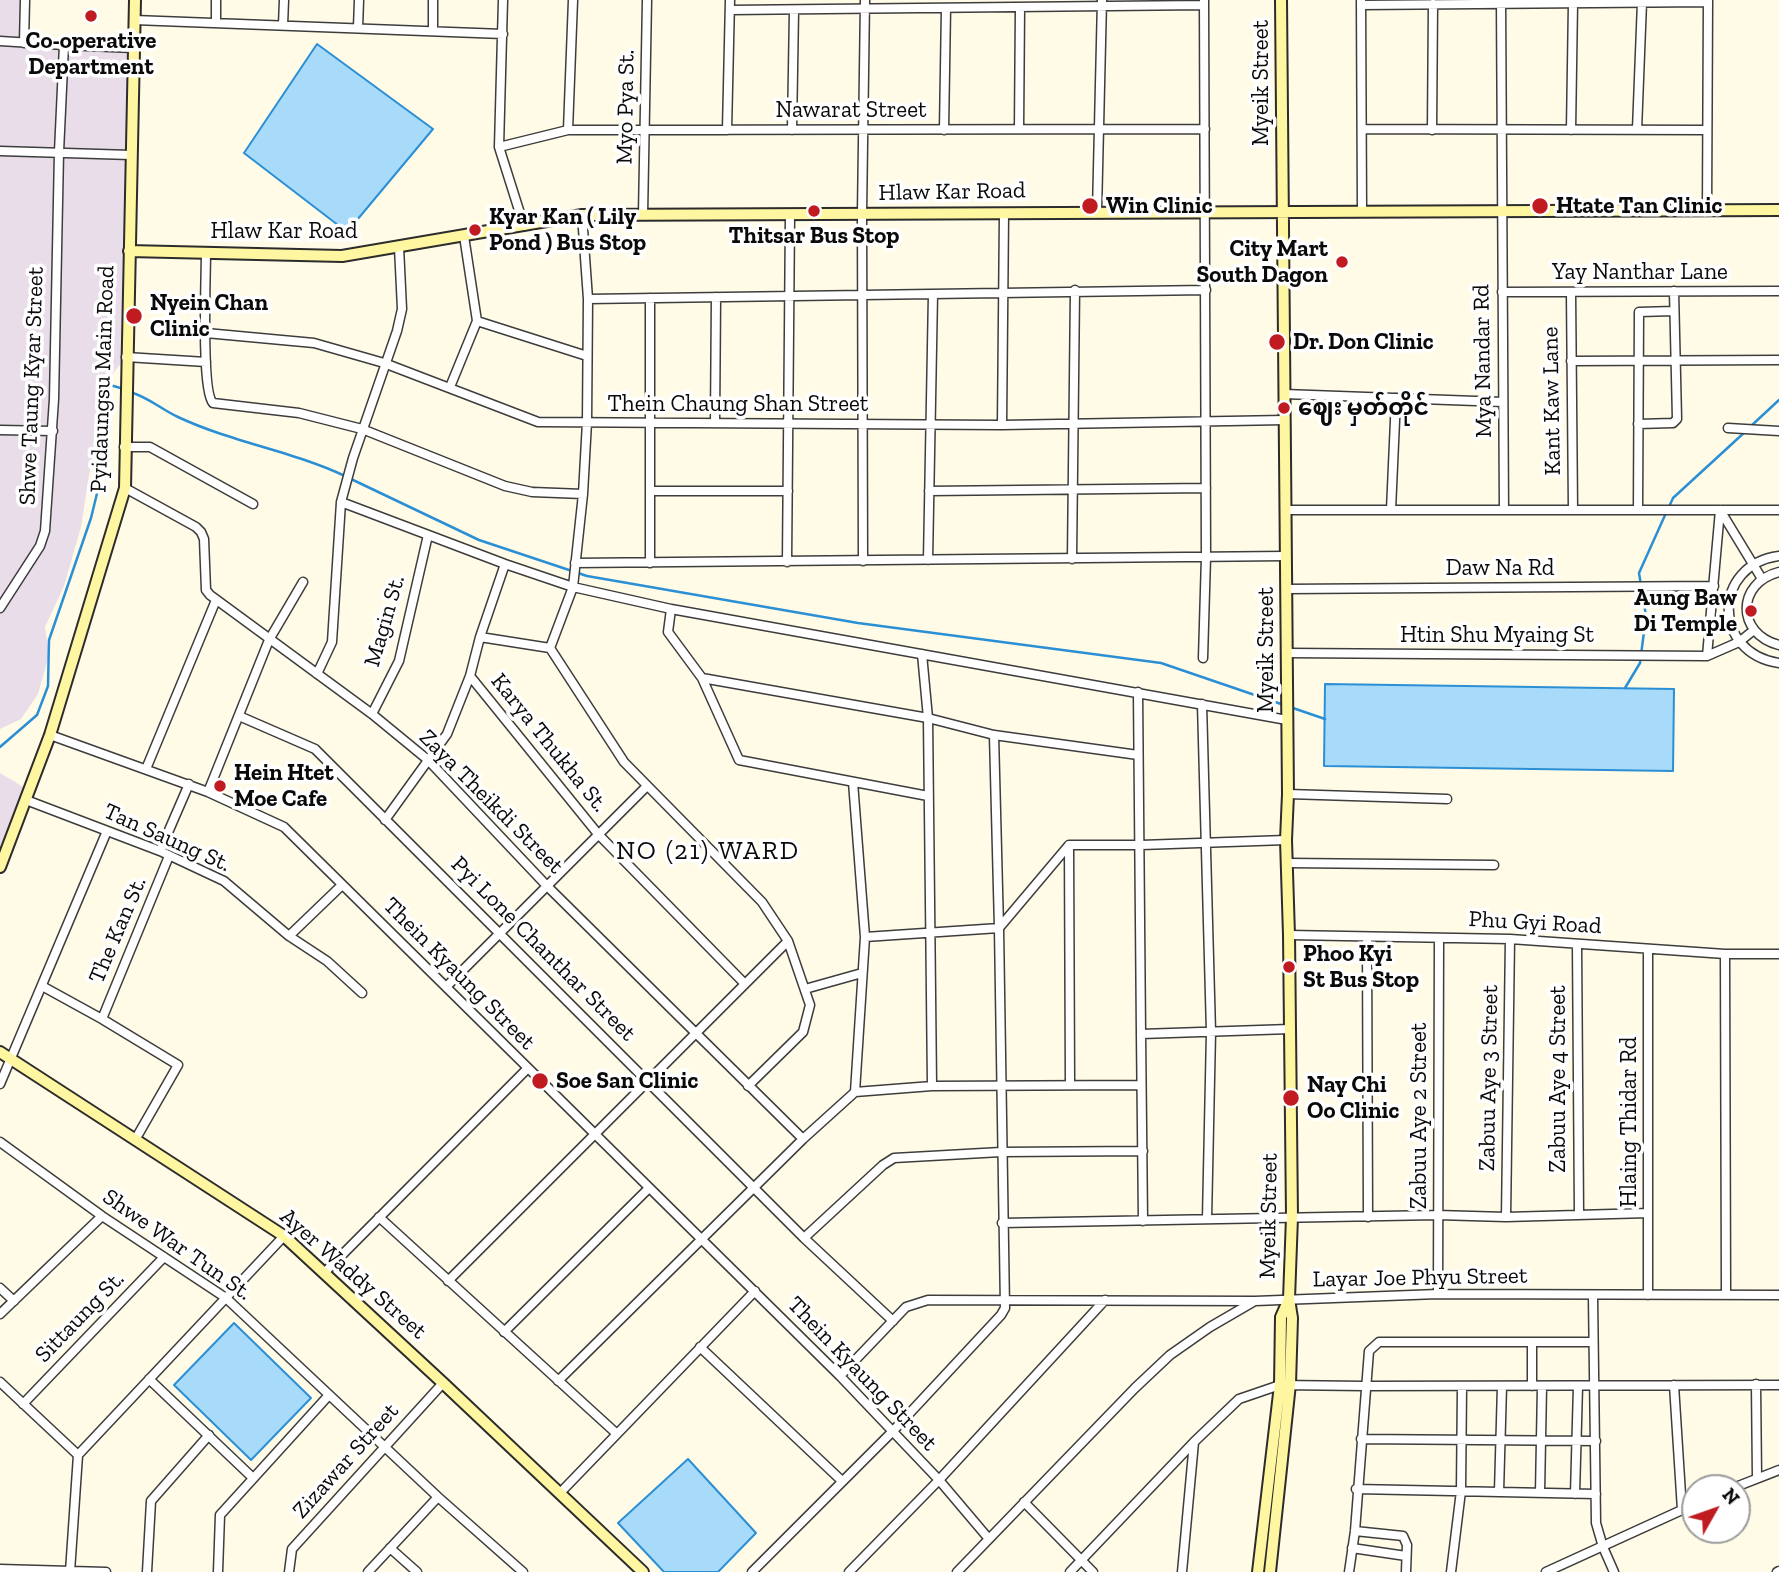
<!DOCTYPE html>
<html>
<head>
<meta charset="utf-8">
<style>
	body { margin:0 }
	#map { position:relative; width:1779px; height:1572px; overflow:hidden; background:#fffbe7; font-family:"Zilla Slab",serif }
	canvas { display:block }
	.north { position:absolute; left:1681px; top:1474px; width:70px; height:70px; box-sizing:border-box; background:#fff; border:2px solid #9d9d9d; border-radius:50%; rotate:50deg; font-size:19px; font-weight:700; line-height:28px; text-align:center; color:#0a0a0a }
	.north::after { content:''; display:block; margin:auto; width:24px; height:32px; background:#c01b21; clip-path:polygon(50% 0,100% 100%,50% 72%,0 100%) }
</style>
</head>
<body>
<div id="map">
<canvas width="1779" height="1572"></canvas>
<div class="north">N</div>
</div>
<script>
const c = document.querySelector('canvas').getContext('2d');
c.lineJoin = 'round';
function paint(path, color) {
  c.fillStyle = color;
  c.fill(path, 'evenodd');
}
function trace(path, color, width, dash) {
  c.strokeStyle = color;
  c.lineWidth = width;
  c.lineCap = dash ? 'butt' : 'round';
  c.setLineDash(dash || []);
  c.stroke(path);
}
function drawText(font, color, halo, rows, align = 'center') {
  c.font = font + ' "Zilla Slab","Noto Sans Myanmar",serif';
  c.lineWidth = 7;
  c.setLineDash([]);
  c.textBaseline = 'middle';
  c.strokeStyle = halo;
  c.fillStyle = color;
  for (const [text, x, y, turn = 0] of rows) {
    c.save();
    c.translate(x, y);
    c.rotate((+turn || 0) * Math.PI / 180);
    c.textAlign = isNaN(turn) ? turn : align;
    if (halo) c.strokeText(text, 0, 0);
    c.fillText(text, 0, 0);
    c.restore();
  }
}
paint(new Path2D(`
	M0,0H25L24,42L134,48L126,357L103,386L81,527L64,586L45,627L49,655L38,694L21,719L0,729Z
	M0,773L30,791L0,867Z`), '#e9ddea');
const water = new Path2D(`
	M317,44L433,129L347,232L244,153Z
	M1325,684L1674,689L1673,771L1324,766Z
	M234,1323L311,1398L251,1460L174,1385Z
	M688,1459L756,1533L718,1572H664L618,1523Z`);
paint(water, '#a8dafa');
trace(water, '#2b8fd5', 2);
trace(new Path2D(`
	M130,392C148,397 161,409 178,417C231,442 292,451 345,476
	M1751,426L1779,400
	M351,479L479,540L587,576L858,623L1161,663L1284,705
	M1669,507L1673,498L1746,431
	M1625,688L1640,663L1646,616L1639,573L1666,513
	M1290,707L1325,719
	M0,747L37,715L48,686L49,640L91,518L101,477L103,395L110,385L124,389`), '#2b8fd5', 2.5);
const street = new Path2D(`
	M433,0V31
	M503,0L499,147L524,226
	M1361,0L1362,211
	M1501,0L1504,510
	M1361,5L1708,2
	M730,10L1204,5
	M134,20L503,34
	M216,23V0
	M283,25L284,0
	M358,28L359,0
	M0,41L64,45L59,152L54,399L45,531L40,546L0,608
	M24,43L25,0
	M64,45L134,48
	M1019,129L1020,7
	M1362,129L1707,130
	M568,130L573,0
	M727,130L730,0
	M792,130L794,10
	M944,130L946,8
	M1432,130L1433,4
	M1571,130L1573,3
	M1637,130L1642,2
	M499,147L568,130L1205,129
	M0,151L131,155
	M1707,211L1708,0
	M1097,212L1102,0
	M643,215L647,0
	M206,252C206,276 201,391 213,403L299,413L362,429L505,486L532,492L583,494
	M1502,292L1779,291
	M1571,292L1573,510
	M650,298V563
	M588,299L1206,290
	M477,321L587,356
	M206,333L314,343L384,363L538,422L1002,425L1285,420
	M126,357L206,362
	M1571,361L1779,360
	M450,387L477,321L464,236
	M1284,394L1503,402
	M715,423L716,297
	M1638,424L1673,423L1677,419L1674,291
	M1002,425L1004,213
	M1728,428L1779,431
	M0,430L53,431
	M124,447H150L253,504
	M125,488L196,527L201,532L204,539L206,590L210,595L372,714L428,760L547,886L803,1139
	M650,491H788
	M929,491L1206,488
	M341,502L505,564L573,587L671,609L1287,720
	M1285,510H1779
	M1391,510L1396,398
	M1638,510L1639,312L1674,311
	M1720,510L1762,579
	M1779,556C1712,565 1712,653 1779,663
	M1072,559L1075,290
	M928,560L933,294
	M863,561L862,214L865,0
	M787,562L790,215
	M575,563L1286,556
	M1779,572C1736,583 1736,634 1779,645
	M1286,589L1714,586
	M671,609L668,632L702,678L739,760L928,796
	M480,637L550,648L624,762L762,902L788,941L810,1005L803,1032L748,1086
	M550,648L573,587L583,494L587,422L588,299L582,215
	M1287,653L1707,656L1739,642L1754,630
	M922,654L928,718L932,1086
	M1707,656L1720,510
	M1203,658L1206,557L1204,0
	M317,674L332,642L341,502L353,458L397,331L402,309L399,247
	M470,676L598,834L745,984
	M702,678L928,718L994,735L1138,755
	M1138,692L1141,1034
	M1202,704L1211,1032L1207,1219
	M372,714L399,661L428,535
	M239,716L315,749L804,1238L893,1321
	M50,735L208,792L284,827L840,1376L939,1480L989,1539
	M146,769L216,600
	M853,782L865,937L855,1092
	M208,792L269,640L303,582
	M1288,794L1447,799
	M26,800L160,851L224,881L289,936L342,885
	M385,820L447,734L470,676L480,637L505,564
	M1069,845L1070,1085
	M160,851L189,784
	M1287,863L1494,865
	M1289,935L1510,939L1725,954H1779
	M289,936L327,961L362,993
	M865,937L999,928L994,735
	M1367,938L1368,1217
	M1577,944L1579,1214
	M1725,954L1726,1295
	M42,986L102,1019L178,1065L135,1140
	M446,987L646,787
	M805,989L862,973
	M102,1019L169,856
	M0,1084L107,831
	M0,1142L102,1216L226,1298L438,1497L523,1572
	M379,1217L617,1434
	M1506,1217L1510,939
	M1143,1221L1141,1034L1290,1029
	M1002,1223L1437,1215L1506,1217L1648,1213
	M804,1238L883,1165L894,1158L1001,1152L1143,1151
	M324,1273L527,1069
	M448,1281L788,941
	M0,1288L14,1301
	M1438,1294L1439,939
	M1648,1295V949
	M1593,1296L1596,1523L1603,1547L1614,1572
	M0,1314L102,1216
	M504,1332L649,1188
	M700,1347L842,1481
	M840,1376L906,1307L928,1300L1255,1301L1438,1294L1779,1295
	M149,1379L253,1478
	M558,1381L803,1139L855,1092L932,1086L1140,1085
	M0,1382L78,1455
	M1756,1384L1757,1478
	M1674,1385L1682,1510
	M1532,1386V1344
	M23,1404L164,1257
	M1361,1439L1596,1441
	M1733,1488L1779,1470
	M1356,1489L1596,1494
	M1499,1492L1502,1386
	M560,1493L755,1291
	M1540,1493L1542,1386
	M1575,1494L1578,1386
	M1024,1502L1093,1572
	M1355,1531L1403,1536L1407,1545L1406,1572
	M390,1548L417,1572
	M1352,1548L1406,1556
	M0,1569L106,1572
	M70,1572L78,1455L284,1236
	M147,1572L151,1501L209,1435
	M218,1572L220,1515L329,1395
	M289,1572L292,1549L443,1383
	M368,1572L438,1497
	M752,1572L893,1431L1001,1315L1005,1308L999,928L1069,845H1141L1286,840
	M849,1572L939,1480L1105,1300
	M957,1572L1135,1388L1170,1355L1210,1327L1253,1302
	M1070,1572L1194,1442L1239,1399L1280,1385L1364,1386L1779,1385
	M1182,1572L1194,1442
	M1349,1572L1355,1531L1369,1351L1379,1342H1593
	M1451,1572L1461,1491L1462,1386
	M1546,1572L1695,1504
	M1777,1572L1779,1571`);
const secondary = new Path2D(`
	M129,251L342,256L582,215L1779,210
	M0,867L50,735L125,488L135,0
	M0,1052L284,1236L443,1383L643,1572
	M1258,1572L1280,1385L1281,1317L1289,1299
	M1270,1572L1290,1384L1292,1318L1289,1299L1292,1217L1289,935L1286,840L1288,794L1281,0`);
trace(street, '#3d3d3d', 11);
trace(secondary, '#2c2c2c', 14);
trace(street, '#fff', 8);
trace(secondary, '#fff6a2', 10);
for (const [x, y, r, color] of [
	[91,16,7,"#c01b21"],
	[1090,206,9,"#c01b21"],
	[1540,206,9,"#c01b21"],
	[814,211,7,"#c01b21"],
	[475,230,7,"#c01b21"],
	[1342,262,7,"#c01b21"],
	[134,316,9,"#c01b21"],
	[1277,342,9,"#c01b21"],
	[1284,408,7,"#c01b21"],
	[1751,611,7,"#c01b21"],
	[220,786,7,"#c01b21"],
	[1289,967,7,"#c01b21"],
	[540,1081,9,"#c01b21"],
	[1291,1098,9,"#c01b21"]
]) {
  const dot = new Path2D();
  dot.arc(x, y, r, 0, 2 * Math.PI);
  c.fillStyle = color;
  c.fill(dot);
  trace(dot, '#fff', 2.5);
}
drawText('bold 23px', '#0a0a0a', '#fff', [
	["Co-operative",91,41,"center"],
	["Department",91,67,"center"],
	["Win Clinic",1106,206],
	["Htate Tan Clinic",1556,206],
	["Kyar Kan ( Lily",489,217],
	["Pond ) Bus Stop",489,243],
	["Thitsar Bus Stop",814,236,"center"],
	["City Mart",1328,249,"right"],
	["South Dagon",1328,275,"right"],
	["Nyein Chan",150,303],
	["Clinic",150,329],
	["Dr. Don Clinic",1293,342],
	["ဈေး မှတ်တိုင်",1298,408],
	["Aung Baw",1737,598,"right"],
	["Di Temple",1737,624,"right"],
	["Hein Htet",234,773],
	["Moe Cafe",234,799],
	["Phoo Kyi",1303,954],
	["St Bus Stop",1303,980],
	["Soe San Clinic",556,1081],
	["Nay Chi",1307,1085],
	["Oo Clinic",1307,1111]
], 'left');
drawText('23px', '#0a0a0a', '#fff', [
	["Myeik Street",1261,83,-90],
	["Myo Pya St.",626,107,-89],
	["Nawarat Street",851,110],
	["Hlaw Kar Road",952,192,-1],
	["Hlaw Kar Road",284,231],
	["Yay Nanthar Lane",1640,272],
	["Mya Nandar Rd",1483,361,-91],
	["Pyidaungsu Main Road",103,379,-88],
	["Shwe Taung Kyar Street",32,386,-88],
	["Kant Kaw Lane",1552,401,-91],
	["Thein Chaung Shan Street",738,404],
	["Daw Na Rd",1500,568],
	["Magin St.",385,621,-74],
	["Htin Shu Myaing St",1497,635],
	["Myeik Street",1266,650,-90],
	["Karya Thukha St.",549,743,51],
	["Zaya Theikdi Street",491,802,45],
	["Tan Saung St.",167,838,24],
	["Phu Gyi Road",1535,923,3],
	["The Kan St.",118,930,-67],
	["Pyi Lone Chanthar Street",543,949,45],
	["Thein Kyaung Street",459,974,45],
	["Zabuu Aye 3 Street",1489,1078,-89],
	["Zabuu Aye 4 Street",1558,1079,-90],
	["Zabuu Aye 2 Street",1419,1116,-90],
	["Hlaing Thidar Rd",1629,1122,-90],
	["Myeik Street",1269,1216,-89],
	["Shwe War Tun St.",177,1245,35],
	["Ayer Waddy Street",353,1274,41],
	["Layar Joe Phyu Street",1420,1278,-1],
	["Sittaung St.",80,1317,-46],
	["Thein Kyaung Street",862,1374,46],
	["Zizawar Street",346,1461,-48]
]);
c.letterSpacing = '2px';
drawText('26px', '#0a0a0a', '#fff', [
	["NO (21) WARD",708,852]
]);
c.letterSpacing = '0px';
</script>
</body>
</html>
